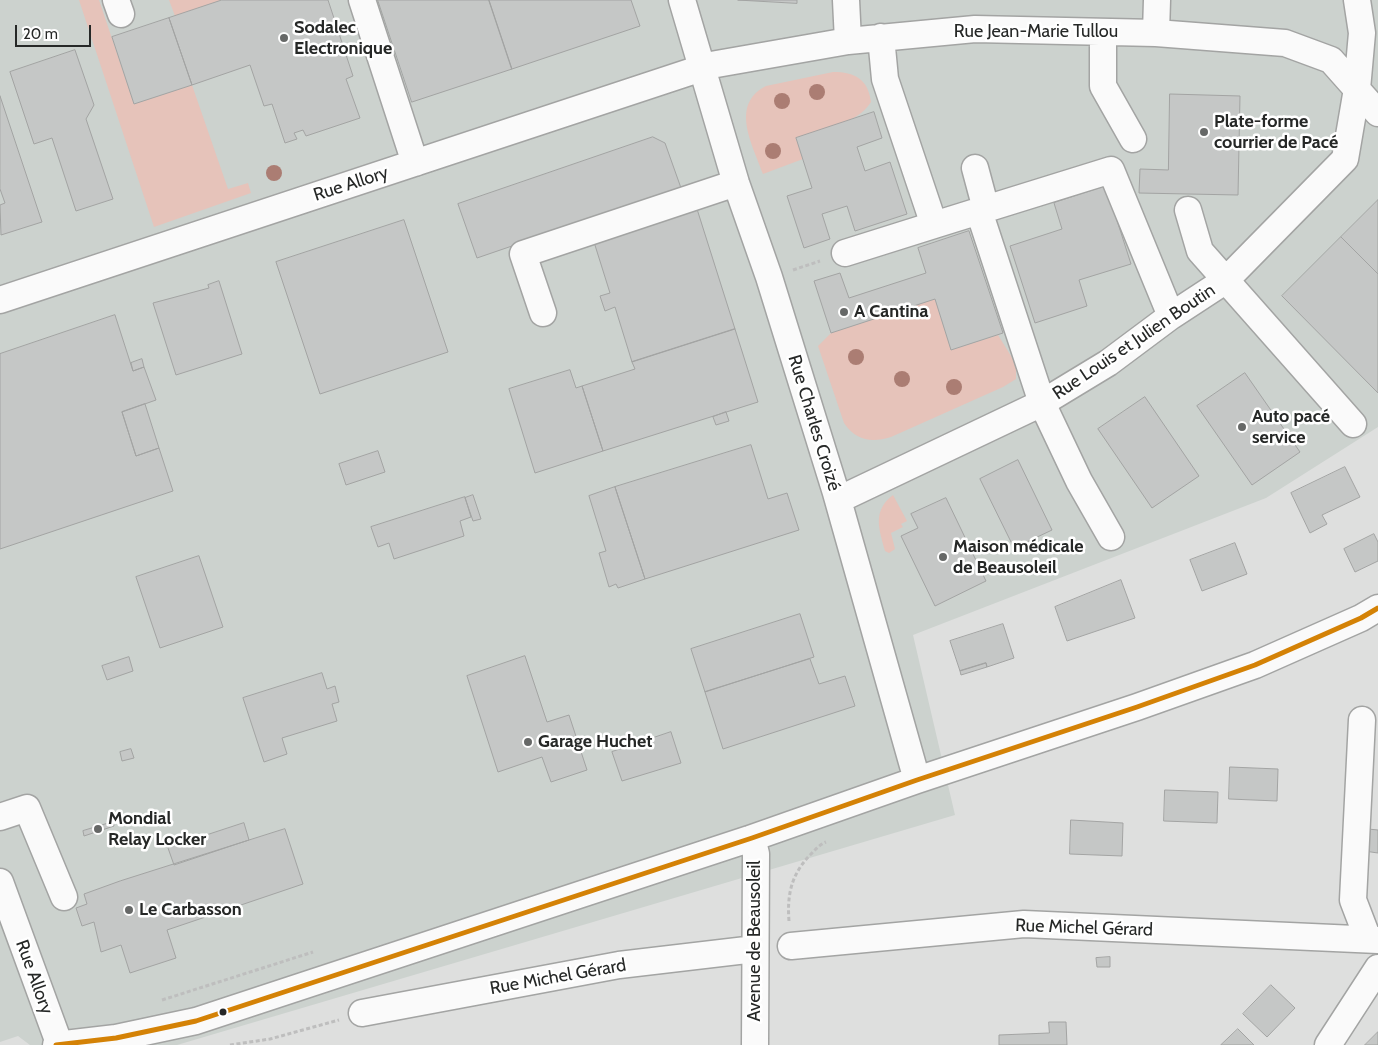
<!DOCTYPE html>
<html>
<head>
<meta charset="utf-8">
<style>
	body { margin:0 }
	#map { position:relative; width:1378px; height:1045px; overflow:hidden; background:#dedfde; font-family:Cabin,sans-serif }
	canvas { display:block }
	.scale { position:absolute; left:15px; top:25px; width:76px; height:22px; box-sizing:border-box; border:2px solid #262827; border-top:0; padding-left:6px; font-size:15px; line-height:18px; white-space:nowrap; color:#262827; -webkit-text-stroke:4px #fff; paint-order:stroke }
</style>
</head>
<body>
<div id="map">
<canvas width="1378" height="1045"></canvas>
<div class="scale">20 m</div>
</div>
<script>
const c = document.querySelector('canvas').getContext('2d');
c.lineJoin = 'round';
function paint(path, color) {
  c.fillStyle = color;
  c.fill(path, 'evenodd');
}
function trace(path, color, width, dash) {
  c.strokeStyle = color;
  c.lineWidth = width;
  c.lineCap = dash ? 'butt' : 'round';
  c.setLineDash(dash || []);
  c.stroke(path);
}
function drawText(font, color, halo, rows, align = 'center') {
  c.font = font + ' Cabin,sans-serif';
  c.lineWidth = 5;
  c.setLineDash([]);
  c.textBaseline = 'middle';
  c.strokeStyle = halo;
  c.fillStyle = color;
  for (const [text, x, y, turn = 0] of rows) {
    c.save();
    c.translate(x, y);
    c.rotate((+turn || 0) * Math.PI / 180);
    c.textAlign = isNaN(turn) ? turn : align;
    if (halo) c.strokeText(text, 0, 0);
    c.fillText(text, 0, 0);
    c.restore();
  }
}
paint(new Path2D(`
	M0,0H1378V427L1266,498L913,635L955,815L177,1045H30L18,1036L0,1042Z`), '#ccd2ce');
paint(new Path2D(`
	M79,0H99L134,104L192,85L228,189L248,183L251,193L154,227Z
	M169,0H222L175,16Z
	M833,72C855,72 868,79 871,102C857,125 821,129 796,138L803,159L763,174C753,145 729,105 766,86Z
	M935,299L951,350L998,335L1016,364V379L1003,387L891,437C872,443 856,441 844,423L818,346L831,333Z
	M893,495L907,521L901,524L903,527L891,533L895,549L889,553L885,551C879,529 872,511 893,495Z`), '#e6c3ba');
const building = new Path2D(`
	M222,0H328L353,76L346,79L360,118L306,136L303,130L294,133L297,139L285,143L272,104L264,106L250,65L192,85L169,18Z
	M378,0H489L512,69L412,102Z
	M489,0H631L640,26L512,69Z
	M738,0H797V3Z
	M169,18L192,85L134,104L112,37Z
	M75,50L94,105L86,119L113,199L76,211L52,138L34,144L10,72Z
	M1170,94L1240,96L1238,195L1139,193L1140,169L1168,170Z
	M0,96L42,222L1,235L0,205L5,203L0,189Z
	M874,112L882,138L857,147L865,171L890,162L907,214L855,231L847,206L822,214L830,239L804,248L787,196L812,188L796,138Z
	M653,137L665,143L681,188L477,258L458,204Z
	M1106,186L1131,264L1079,280L1087,306L1035,323L1010,246L1062,229L1054,203Z
	M1378,200V274L1341,237Z
	M697,209L735,329L632,362L615,307L605,311L600,296L610,293L594,242Z
	M404,220L448,352L320,394L276,262Z
	M969,231L1003,333L951,350L935,299L831,333L814,281L840,273L849,298L926,273L918,248Z
	M1341,237L1378,274V393L1282,296Z
	M219,281L242,354L176,375L153,303L209,288L208,285Z
	M115,315L133,371L144,367L156,400L122,412L136,456L159,448L173,491L0,549V354Z
	M735,329L758,402L603,451L582,386L635,369L632,362Z
	M142,359L144,367L133,371L131,363Z
	M570,370L576,388L582,386L603,451L535,473L509,389Z
	M1245,373L1300,452L1252,485L1197,406Z
	M1145,397L1199,476L1152,508L1098,429Z
	M145,404L159,448L136,456L122,412Z
	M726,412L729,421L716,425L713,417Z
	M751,445L768,499L787,493L799,530L645,579L615,487Z
	M378,451L385,472L346,485L339,464Z
	M1018,460L1052,530L1014,548L980,479Z
	M1345,467L1360,497L1322,515L1327,524L1310,533L1291,493Z
	M615,487L645,579L618,588L616,584L609,587L599,553L606,551L589,496Z
	M473,495L481,519L473,521L465,498Z
	M465,497L471,517L460,521L464,536L394,559L389,543L378,547L371,527Z
	M946,498L986,581L935,606L901,536L918,528L911,514Z
	M1374,534L1378,542V561L1355,572L1344,549Z
	M1235,543L1247,574L1202,591L1190,560Z
	M199,556L223,627L160,648L136,577Z
	M1121,580L1135,618L1067,641L1055,607Z
	M800,614L814,657L705,692L691,649Z
	M1003,624L1014,658L987,667L986,663L960,671L950,641Z
	M525,656L547,722L569,715L587,770L551,782L542,757L498,772L467,676Z
	M129,657L133,671L107,680L102,666Z
	M810,659L819,684L845,676L855,706L723,749L705,692Z
	M986,663L987,667L961,675L960,671Z
	M322,673L327,689L335,686L339,702L332,704L337,721L282,738L287,754L264,762L243,698Z
	M671,732L681,763L622,781L612,752Z
	M131,749L134,758L122,761L120,752Z
	M1230,767L1278,769L1277,801L1229,799Z
	M1165,790L1218,792L1217,823L1164,821Z
	M1071,820L1123,823L1122,856L1070,854Z
	M113,822L114,826L84,836L83,831Z
	M244,823L249,840L174,865L168,848Z
	M285,829L303,884L167,930L176,958L130,973L121,945L101,952L94,922L82,926L76,908L87,904L84,894L120,881Z
	M1368,829L1378,830V853L1364,851Z
	M1110,957V967H1097L1096,958Z
	M1271,985L1295,1008L1267,1037L1243,1014Z
	M1049,1022H1066L1067,1045H999V1035L1049,1033Z
	M1238,1029L1254,1045H1221Z
	M1378,1032V1045H1365Z`);
paint(building, '#c5c7c6');
trace(building, '#a3a4a3', 1);
const minor = new Path2D(`
	M116,0L121,14
	M362,0L415,163
	M682,0L736,183L769,277L836,493L917,780
	M846,0L848,41
	M1103,32V86L1133,139
	M1156,33L1157,0
	M881,37L885,79L934,225L979,211L1042,403L1079,481L1111,537
	M975,168L986,209
	M1188,210L1200,251L1353,424
	M979,211L1111,170L1171,316
	M845,253L934,225
	M0,300L711,65L848,41L975,29L1156,33L1285,43L1331,60L1378,113
	M543,313L523,254L736,183
	M838,500L1042,403L1108,363L1171,316L1226,280L1345,159L1357,89L1362,33L1357,0
	M1362,720L1353,900L1368,939
	M0,817L27,808L64,897
	M752,838L756,854L755,1045
	M0,882L59,1043
	M791,946L1024,924L1378,940
	M362,1013L619,965L755,949
	M56,1045L116,1038L196,1021L752,838L917,780L1137,707L1255,665L1361,618L1378,608
	M1328,1045L1378,968`);
trace(minor, '#a3a4a3', 29);
trace(new Path2D(`
	M793,270L820,261
	M789,921C787,895 791,875 810,855C815,850 819,845 826,842
	M162,1000L313,952
	M230,1045L270,1039L339,1020`), '#bebebe', 3, [4, 2.5]);
trace(minor, '#fafafa', 26);
trace(new Path2D(`
	M56,1045L116,1038L196,1021L752,838L917,780L1137,707L1255,665L1361,618L1378,608`), '#d48206', 5);
c.fillStyle = '#ab7d73';
for (const [x, y] of [
	[817,92],
	[782,101],
	[773,151],
	[274,173],
	[856,357],
	[902,379],
	[954,387]
]) {
  c.beginPath();
  c.arc(x, y, 8, 0, 2 * Math.PI);
  c.fill();
}
for (const [x, y, r, color] of [
	[284,38,5,"#666867"],
	[1204,132,5,"#666867"],
	[844,312,5,"#666867"],
	[1242,427,5,"#666867"],
	[943,557,5,"#666867"],
	[528,742,5,"#666867"],
	[98,829,5,"#666867"],
	[129,910,5,"#666867"],
	[223,1012,4.5,"#262827"]
]) {
  const dot = new Path2D();
  dot.arc(x, y, r, 0, 2 * Math.PI);
  c.fillStyle = color;
  c.fill(dot);
  trace(dot, '#fff', 2);
}
drawText('bold 18px', '#262827', '#fff', [
	["Sodalec",294,28],
	["Electronique",294,49],
	["Plate-forme",1214,122],
	["courrier de Pacé",1214,143],
	["A Cantina",854,312],
	["Auto pacé",1252,417],
	["service",1252,438],
	["Maison médicale",953,547],
	["de Beausoleil",953,568],
	["Garage Huchet",538,742],
	["Mondial",108,819],
	["Relay Locker",108,840],
	["Le Carbasson",139,910]
], 'left');
drawText('18px', '#262827', '#fff', [
	["Rue Jean-Marie Tullou",1036,32],
	["Rue Allory",351,184,-18],
	["Rue Louis et Julien Boutin",1134,342,-34],
	["Rue Charles Croizé",814,423,73],
	["Rue Michel Gérard",1084,928,2],
	["Avenue de Beausoleil",755,941,-90],
	["Rue Allory",34,977,70],
	["Rue Michel Gérard",558,977,-10]
]);
</script>
</body>
</html>
